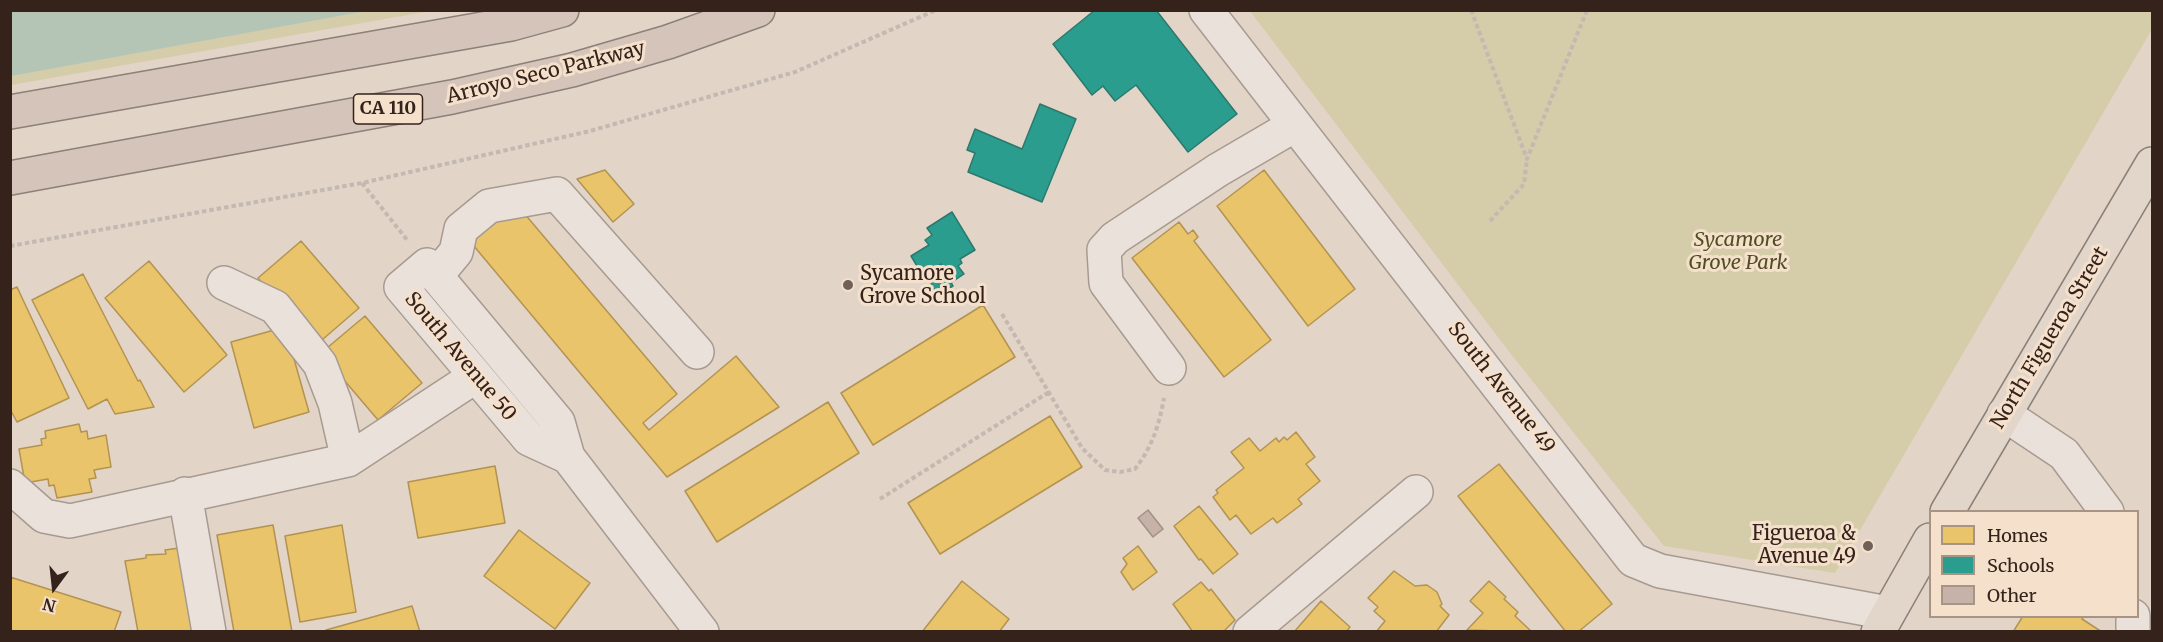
<!DOCTYPE html>
<html>
<head>
<meta charset="utf-8">
<style>
	body { margin:0 }
	#map { position:relative; width:2163px; height:642px; overflow:hidden; background:#e2d4c7; font-family:Merriweather,serif }
	canvas { display:block }
	.frame { position:absolute; inset:0; border:12px solid #34221b; pointer-events:none }
	.legend { position:absolute; left:1929px; top:510px; width:210px; height:108px; box-sizing:border-box; background:#f5e0cc; border:2px solid #a89485; margin:0; padding:8px 10px; list-style:none; font-size:18px; color:#34221b }
	.legend li { display:flex; align-items:center; gap:12px; height:30px }
	.legend b { width:30px; border:2px solid #a89485 }
	.north { position:absolute; left:24px; top:558px; width:60px; height:60px; -webkit-text-stroke:4px #f5e0cc; paint-order:stroke; rotate:195deg; font-size:16px; font-weight:700; line-height:24px; text-align:center; color:#34221b }
	.north::after { content:''; display:block; margin:auto; width:21px; height:27px; background:#34221b; clip-path:polygon(50% 0,100% 100%,50% 72%,0 100%) }
</style>
</head>
<body>
<div id="map">
<canvas width="2163" height="642"></canvas>
<div class="frame"></div>
<ul class="legend">
<li><b style="height:16px;background:#e9c46a"></b>Homes</li>
<li><b style="height:16px;background:#2a9d8f"></b>Schools</li>
<li><b style="height:16px;background:#c6b2a8"></b>Other</li>
</ul>
<div class="north">N</div>
</div>
<script>
const c = document.querySelector('canvas').getContext('2d');
c.lineJoin = 'round';
function paint(path, color) {
  c.fillStyle = color;
  c.fill(path, 'evenodd');
}
function trace(path, color, width, dash) {
  c.strokeStyle = color;
  c.lineWidth = width;
  c.lineCap = dash ? 'butt' : 'round';
  c.setLineDash(dash || []);
  c.stroke(path);
}
function drawText(font, color, halo, rows, align = 'center') {
  c.font = font + ' Merriweather,serif';
  c.lineWidth = 6;
  c.setLineDash([]);
  c.textBaseline = 'middle';
  c.strokeStyle = halo;
  c.fillStyle = color;
  for (const [text, x, y, turn = 0] of rows) {
    c.save();
    c.translate(x, y);
    c.rotate((+turn || 0) * Math.PI / 180);
    c.textAlign = isNaN(turn) ? turn : align;
    if (halo) c.strokeText(text, 0, 0);
    c.fillText(text, 0, 0);
    c.restore();
  }
}
paint(new Path2D(`
	M2152,10V29L1835,573L1664,546L1507,349L1250,11Z
	M11,11H430L11,85Z`), '#d5cca9');
paint(new Path2D(`
	M11,10H366V11L11,76Z`), '#b4c5b6');
const homes = new Path2D(`
	M605,170L634,204L613,222L577,179Z
	M1264,170L1355,289L1308,326L1217,206Z
	M518,206L677,394L643,423L649,430L736,356L779,407L667,477L463,233Z
	M1179,222L1188,234L1193,230L1198,237L1194,241L1271,340L1224,377L1132,258Z
	M301,241L359,308L315,346L258,278Z
	M149,261L227,355L184,392L105,298Z
	M83,274L138,381L140,380L154,407L115,414L107,399L88,409L32,300Z
	M17,287L69,398L17,422L10,409V290Z
	M983,305L1015,357L873,445L841,393Z
	M365,316L422,383L378,420L321,353Z
	M285,327L309,412L254,428L231,342Z
	M828,402L859,453L717,542L685,491Z
	M1050,416L1082,467L940,554L908,503Z
	M79,424L81,432L87,431L88,439L106,435L111,467L94,470L96,478L89,479L92,492L57,498L54,485L49,486L48,479L25,483L19,449L42,445L41,439L46,438L45,431Z
	M1296,432L1315,457L1306,464L1320,481L1298,499L1302,504L1277,523L1273,518L1251,534L1236,515L1230,520L1213,497L1218,493L1216,490L1244,468L1231,452L1249,438L1260,451L1276,438L1279,442L1284,437L1287,440Z
	M1499,464L1612,604L1578,632H1566L1458,496Z
	M495,466L505,523L418,538L408,482Z
	M1199,506L1238,554L1213,574L1201,559L1199,560L1174,526Z
	M273,525L292,632H234L217,535Z
	M342,525L356,612L300,622L285,536Z
	M519,530L590,583L555,629L484,576Z
	M1138,546L1157,572L1133,590L1121,572L1127,564L1123,558Z
	M179,548L196,632H138L125,561L146,558V555L166,554L165,550Z
	M1394,571L1415,586L1427,585L1437,592L1442,604L1440,606L1449,615L1436,632H1376L1385,621L1374,611L1378,607L1368,598Z
	M10,577L121,612L114,632H10Z
	M962,581L1009,619L999,632H922Z
	M1489,581L1506,597L1504,599L1518,612L1515,616L1532,632L1467,630L1483,613L1470,601Z
	M1201,582L1209,591L1211,589L1235,620L1223,632H1193L1173,604Z
	M1321,601L1350,627L1346,632H1294Z
	M412,606L420,632H327L326,630Z
	M2023,616H2084L2082,619L2102,632H2013Z`);
paint(homes, '#e9c46a');
trace(homes, '#b39352', 1.5);
const schools = new Path2D(`
	M1095,10H1156L1237,114L1188,152L1136,85L1115,101L1103,86L1092,95L1053,44Z
	M1040,104L1076,119L1042,202L968,172L975,153L967,150L975,129L1022,149Z
	M952,212L975,250L960,259L962,263L958,266L964,274L952,282L941,264L923,276L911,256L929,245L925,240L932,235L927,228Z
	M944,271L953,286L937,295L929,279Z`);
paint(schools, '#2a9d8f');
trace(schools, '#2d786c', 1.5);
const building = new Path2D(`
	M1148,510L1163,529L1153,537L1138,518Z`);
paint(building, '#c6b2a8');
trace(building, '#a29087', 1.5);
const minor = new Path2D(`
	M1206,10L1633,560L1660,571L1888,613
	M436,276L456,252L461,229L489,206L557,194L697,352
	M224,283L275,307L320,364L335,403L348,460
	M1169,368L1106,283L1104,250L1115,238L1218,170L1295,125
	M2004,414L2064,454L2107,512
	M568,457L529,439L401,287L427,265L558,422L568,457L702,632
	M10,486L44,516L70,521L348,460L476,376
	M185,494L209,632
	M1250,632L1416,492
	M2133,632V616`);
const major = new Path2D(`
	M1947,512L2152,164
	M1878,632L1930,540`);
const highway = new Path2D(`
	M10,112L511,24L562,10
	M10,178L452,97L572,70L668,42L758,10`);
trace(minor, '#a79a91', 36);
trace(major, '#8c8078', 36);
trace(highway, '#8c8078', 36);
trace(new Path2D(`
	M1471,10L1527,159L1587,10
	M362,183L408,241
	M1490,221L1524,184L1527,159
	M10,246L362,183L590,131L795,72L936,10
	M1002,314L1082,448L1105,470L1120,472L1135,469C1152,447 1159,426 1164,398
	M880,499L1049,392`), '#c3b9b1', 4, [4.5, 3]);
trace(minor, '#eae2da', 33);
trace(major, '#e2d6ca', 33);
trace(highway, '#d5c4b9', 33);
for (const [x, y, r, color] of [
	[848,285,6,"#716057"],
	[1868,546,6,"#716057"]
]) {
  const dot = new Path2D();
  dot.arc(x, y, r, 0, 2 * Math.PI);
  c.fillStyle = color;
  c.fill(dot);
  trace(dot, '#f5e0cc', 2);
}
for (const [x, y, w] of [
	[388,109,69]
]) {
  const box = new Path2D();
  box.roundRect(x - w / 2, y - 15, w, 30, 4.5);
  c.fillStyle = '#f5e0cc';
  c.fill(box);
  trace(box, '#34221b', 1.5);
}
drawText('bold 18px', '#34221b', null, [
	["CA 110",388,109]
]);
drawText('20px', '#34221b', '#f5e0cc', [
	["Arroyo Seco Parkway",546,73,-14],
	["North Figueroa Street",2050,338,-59],
	["South Avenue 50",460,357,50],
	["South Avenue 49",1501,388,52]
]);
drawText('italic 20px', '#4f5021', '#f5e0cc', [
	["Sycamore",1738,240],
	["Grove Park",1738,263]
]);
drawText('20px', '#34221b', '#f5e0cc', [
	["Sycamore",860,274],
	["Grove School",860,297],
	["Figueroa &",1856,534,"right"],
	["Avenue 49",1856,557,"right"]
], 'left');
</script>
</body>
</html>
